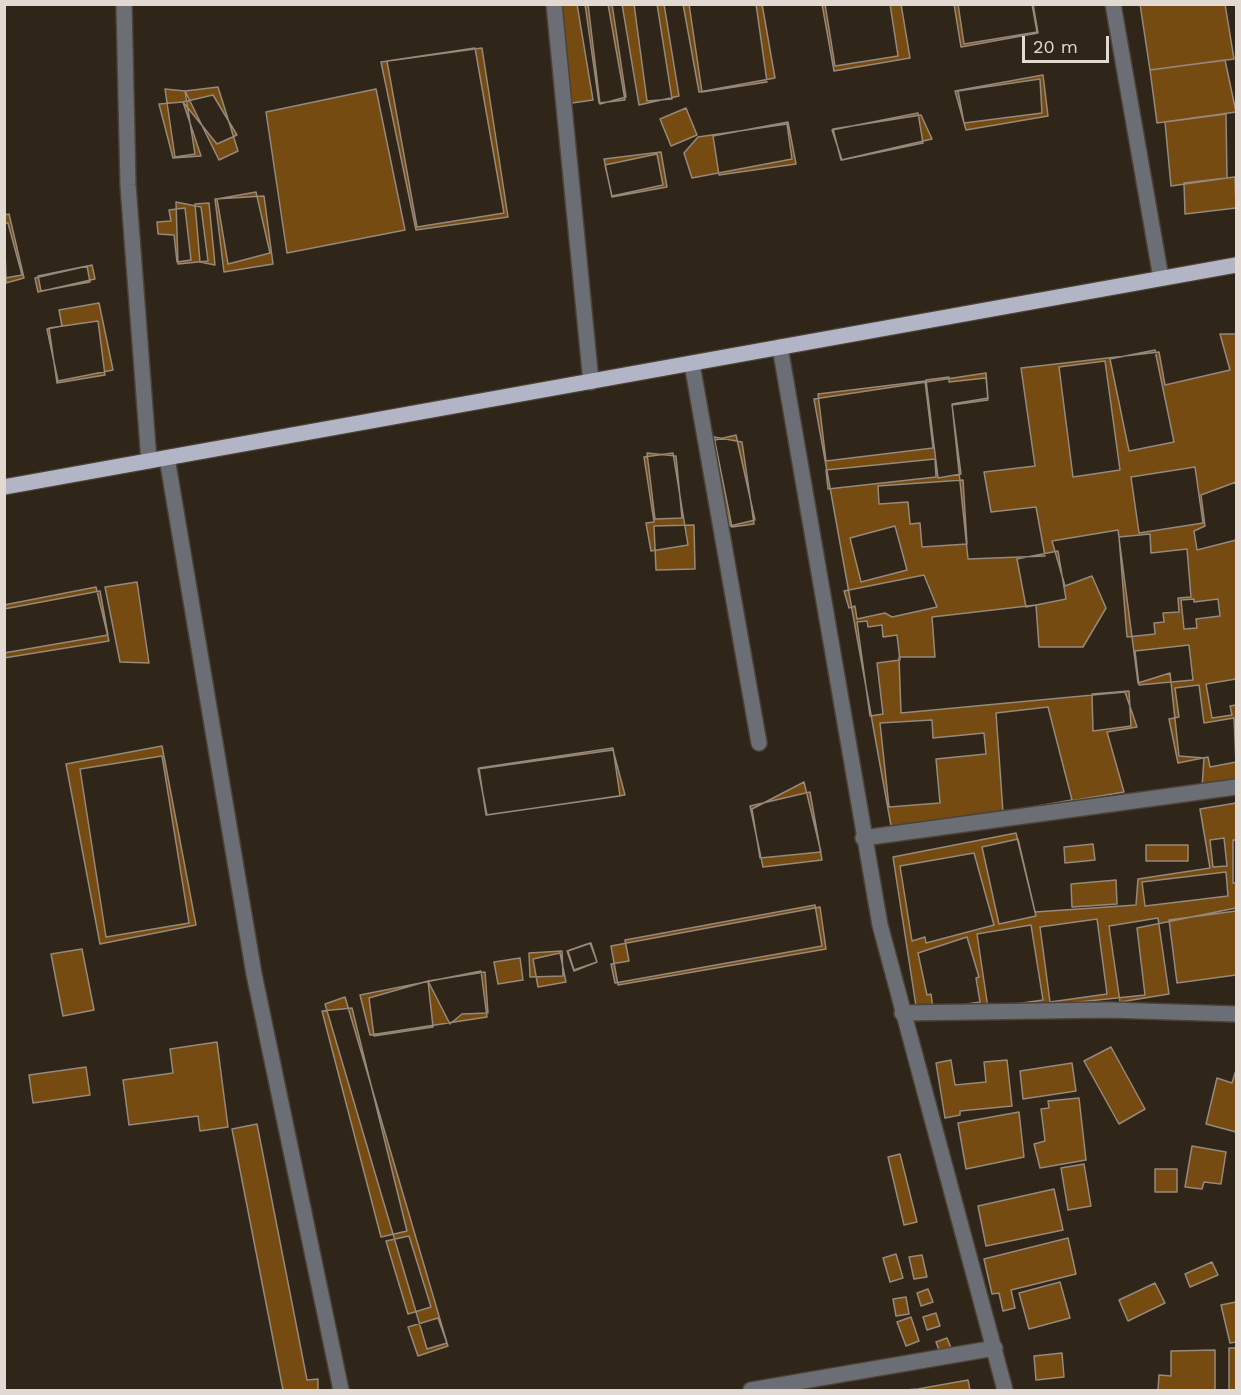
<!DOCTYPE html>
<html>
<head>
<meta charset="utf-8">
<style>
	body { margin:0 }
	#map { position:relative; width:1241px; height:1395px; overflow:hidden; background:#302519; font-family:"Work Sans",sans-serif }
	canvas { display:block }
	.frame { position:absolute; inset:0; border:6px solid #e1d9d2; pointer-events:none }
	.scale { position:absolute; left:1022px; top:36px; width:87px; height:27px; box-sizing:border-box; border:3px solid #e1d9d2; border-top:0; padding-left:8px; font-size:18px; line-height:21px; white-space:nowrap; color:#e1d9d2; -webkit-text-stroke:4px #302519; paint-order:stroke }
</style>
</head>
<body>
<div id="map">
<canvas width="1241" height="1395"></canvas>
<div class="frame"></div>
<div class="scale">20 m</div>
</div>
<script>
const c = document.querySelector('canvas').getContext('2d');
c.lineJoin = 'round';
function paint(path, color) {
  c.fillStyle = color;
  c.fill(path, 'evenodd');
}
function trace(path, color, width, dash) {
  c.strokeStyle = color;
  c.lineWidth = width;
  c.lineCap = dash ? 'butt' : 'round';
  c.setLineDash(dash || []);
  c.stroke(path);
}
const building = new Path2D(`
	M555,4H577L593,100L572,103Z
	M585,4H608L625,100L599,103Z
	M588,4H612L626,97L600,104Z
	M622,4H664L679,96L639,105Z
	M634,4H657L672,99L647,101Z
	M683,4H762L775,78L699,92Z
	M689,4H756L767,82L702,92Z
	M822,4H901L910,58L834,71Z
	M825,4H890L898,56L835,66Z
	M954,4H1033L1038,33L961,47Z
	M958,4H1032L1037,32L964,44Z
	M1140,4H1225L1234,59L1150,70Z
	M475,48L504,213L417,227L387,61Z
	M482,48L508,217L416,230L381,62Z
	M1225,60L1236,112L1157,123L1150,70Z
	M1043,75L1048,116L966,130L955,91Z
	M1040,79L1042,113L964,123L958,91Z
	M218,87L238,151L219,160L185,91Z
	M165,89L185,91L195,154L175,157Z
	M376,89L405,230L287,253L266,112Z
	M213,95L237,135L217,144L183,102Z
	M183,102L201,156L173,158L159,104Z
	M686,108L697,135L671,146L660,119Z
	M918,113L923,143L842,160L832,130Z
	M1226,114L1227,178L1171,186L1165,122Z
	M921,115L932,139L841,160L833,129Z
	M788,122L796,164L719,175L713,136Z
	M787,124L792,159L692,178L684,153L698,137Z
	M661,152L667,187L612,197L604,159Z
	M657,154L663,185L612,196L605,165Z
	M1235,177L1236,208L1185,214L1184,183Z
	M256,192L270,253L228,264L217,199Z
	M264,196L273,264L224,272L215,199Z
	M176,202L201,207L208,261L178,264Z
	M209,203L215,265L200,262L195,204Z
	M185,208L191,260L177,262L174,235L158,234L157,222L171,221L169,210Z
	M9,214L24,278L6,283L4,215Z
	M4,223H8L22,275L5,278Z
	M92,265L95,279L38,292L35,278Z
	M87,266L90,282L41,291L38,276Z
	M99,303L113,370L58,381L47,329L62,326L59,310Z
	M98,321L105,375L57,383L49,328Z
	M1220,334H1236V781L1202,787L1204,758L1179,756L1170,673L1138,683L1118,530L1052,541L1065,586L1092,576L1106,608L1083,647H1039L1036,605L932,617L935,657H899L901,713L1125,692L1137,727L1107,732L1124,792L892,831L814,399L986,373L988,398L952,404L968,559L1045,556L1036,507L991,512L984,472L1035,466L1021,368L1159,352L1165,385L1230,370Z
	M1155,350L1174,442L1129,451L1110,359Z
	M1105,361L1120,470L1073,477L1059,367Z
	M949,377V382L986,378L988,400L952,405L961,474L938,478L926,380Z
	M925,381L933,448L826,461L818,394Z
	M736,435L755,520L730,526L711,441Z
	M714,437L742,442L754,524L732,527Z
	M647,453L676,456L682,518L655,519Z
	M673,453L688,545L651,551L646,523L654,522L644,457Z
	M935,459L936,477L828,489L826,470Z
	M1195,467L1203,523L1139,533L1131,477Z
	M963,480L967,544L922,547L920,523L910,524L908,502L879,504L878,486Z
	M1236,482V540L1197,550L1194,531L1205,526L1201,495Z
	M694,525L695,569L656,570L654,526Z
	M895,526L907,570L861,582L850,538Z
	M1150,534L1151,553L1187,549L1191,597L1178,598L1179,612L1163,613L1164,622L1154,623L1155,634L1127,637L1119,537Z
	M1058,551L1066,599L1026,607L1017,559Z
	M924,575L937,607L892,617L885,613L857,619L855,606L849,608L844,591Z
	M137,582L149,663L120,662L105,587Z
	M96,587L109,641L4,658V605Z
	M100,591L108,635L4,653V609Z
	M1194,599V602L1218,599L1220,616L1196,619L1197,628L1184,629L1181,600Z
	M867,621L868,627L882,625L883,637L897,635L900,660L877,663L883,714L870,716L857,622Z
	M1189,645L1193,680L1139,685L1135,651Z
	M1236,679V705L1230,706L1232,715L1212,718L1206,684Z
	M1199,685L1204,723L1234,718L1236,762L1210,767L1208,757L1178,763L1169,719L1179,717L1175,688Z
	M1129,691L1131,726L1093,731L1092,694Z
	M1048,707L1072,800L1003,812L996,713Z
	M932,720L933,738L984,733L986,754L936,759L940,803L889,807L880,723Z
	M162,746L196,925L100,944L66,764Z
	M613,748L620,796L486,815L479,768Z
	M613,750L625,795L487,815L478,769Z
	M162,756L189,923L106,937L80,769Z
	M804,782L821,852L760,858L752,809Z
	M810,792L822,860L763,867L750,806Z
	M1236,803V908L1137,928L1145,995L918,1019L893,857L1016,833L1035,912L1136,905L1138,879L1210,868L1200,809Z
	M1224,838L1227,866L1213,867L1210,840Z
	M1018,839L1036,916L999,924L982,847Z
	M1233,840H1236V883H1233Z
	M1093,844L1095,860L1065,863L1064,847Z
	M1146,845H1188V861H1146Z
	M974,853L994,925L926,943L925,937L912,941L900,866Z
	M1226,872L1228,896L1145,906L1142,882Z
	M1116,880L1117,904L1072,907L1071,884Z
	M815,905L822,946L615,983L611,964L629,961L625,940Z
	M820,907L826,949L618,985L611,946Z
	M1236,911V975L1177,983L1169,920Z
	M1158,918L1169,994L1120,1002L1109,926Z
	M1097,919L1107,994L1050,1002L1040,927Z
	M1031,925L1043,1000L988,1008L977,934Z
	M967,937L979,977L976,978L980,1002L933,1009L931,994L927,995L918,953Z
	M590,943L597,962L574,971L567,951Z
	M591,943L597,962L574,970L568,951Z
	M82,949L94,1010L63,1016L51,954Z
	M562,951L563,976L530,977L529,953Z
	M560,953L566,982L538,987L533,959Z
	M520,958L523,980L498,984L494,962Z
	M481,971L487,1017L370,1035L360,995Z
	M485,972L488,1013L462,1014L450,1024L428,981Z
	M428,981L433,1027L374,1036L369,998Z
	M345,997L447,1343L427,1349L325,1004Z
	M352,1008L407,1231L381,1237L322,1011Z
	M217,1042L228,1127L200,1131L198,1116L129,1125L123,1080L173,1073L170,1049Z
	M1111,1047L1145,1109L1119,1124L1084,1061Z
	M951,1060L955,1085L986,1082L984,1062L1007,1060L1012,1106L960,1111V1115L945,1118L936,1063Z
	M1072,1063L1076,1091L1023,1099L1020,1071Z
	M86,1067L90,1095L33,1103L29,1075Z
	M1236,1070V1132L1206,1124L1217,1078L1232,1083Z
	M1079,1098L1086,1160L1040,1168L1034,1144L1045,1141L1041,1109L1049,1108L1048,1101Z
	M1019,1112L1024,1157L966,1169L958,1123Z
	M257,1124L307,1380L318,1379V1390H283L232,1129Z
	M1192,1146L1226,1152L1221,1184L1204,1182L1202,1189L1185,1187Z
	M900,1154L917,1222L904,1225L888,1157Z
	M1084,1164L1091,1206L1068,1210L1061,1168Z
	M1155,1169H1177V1192H1155Z
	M1054,1189L1063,1230L986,1246L978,1206Z
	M409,1236L431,1307L408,1314L386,1241Z
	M1068,1238L1076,1274L1011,1290L1015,1308L1003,1311L999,1293L992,1294L984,1259Z
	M896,1254L903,1278L890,1282L883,1258Z
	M922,1255L927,1277L914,1279L909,1257Z
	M1212,1262L1218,1275L1190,1287L1185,1274Z
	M1060,1282L1070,1318L1029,1329L1019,1293Z
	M1155,1283L1165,1303L1128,1321L1119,1300Z
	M928,1289L933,1302L921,1306L917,1293Z
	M906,1297L909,1314L896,1316L893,1299Z
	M1236,1302V1342L1230,1343L1221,1305Z
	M936,1313L940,1326L927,1330L923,1317Z
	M911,1317L919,1341L906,1346L897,1322Z
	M438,1318L448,1346L418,1356L408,1327Z
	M947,1338L951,1348L940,1353L936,1342Z
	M1229,1348H1236V1390H1229Z
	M1215,1350V1390H1158L1159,1375L1171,1376V1351Z
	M1062,1353L1064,1377L1036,1380L1034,1356Z
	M968,1380L970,1390H905L918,1389Z`);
paint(building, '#764b12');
trace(building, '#96897b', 1.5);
const minor = new Path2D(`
	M124,4L128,185L149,461
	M554,4L591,382
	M1113,4L1161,278
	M780,347L880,925L1005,1390
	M692,364L759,743
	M167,458L254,974L341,1390
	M863,838L1236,787
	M902,1013L1109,1010L1236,1014
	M751,1390L995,1348`);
const major = new Path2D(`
	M4,487L1236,265`);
trace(minor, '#4c4237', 18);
trace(major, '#4c4237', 18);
trace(minor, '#6c6e76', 15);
trace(major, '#b1b5c5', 15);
</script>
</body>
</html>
